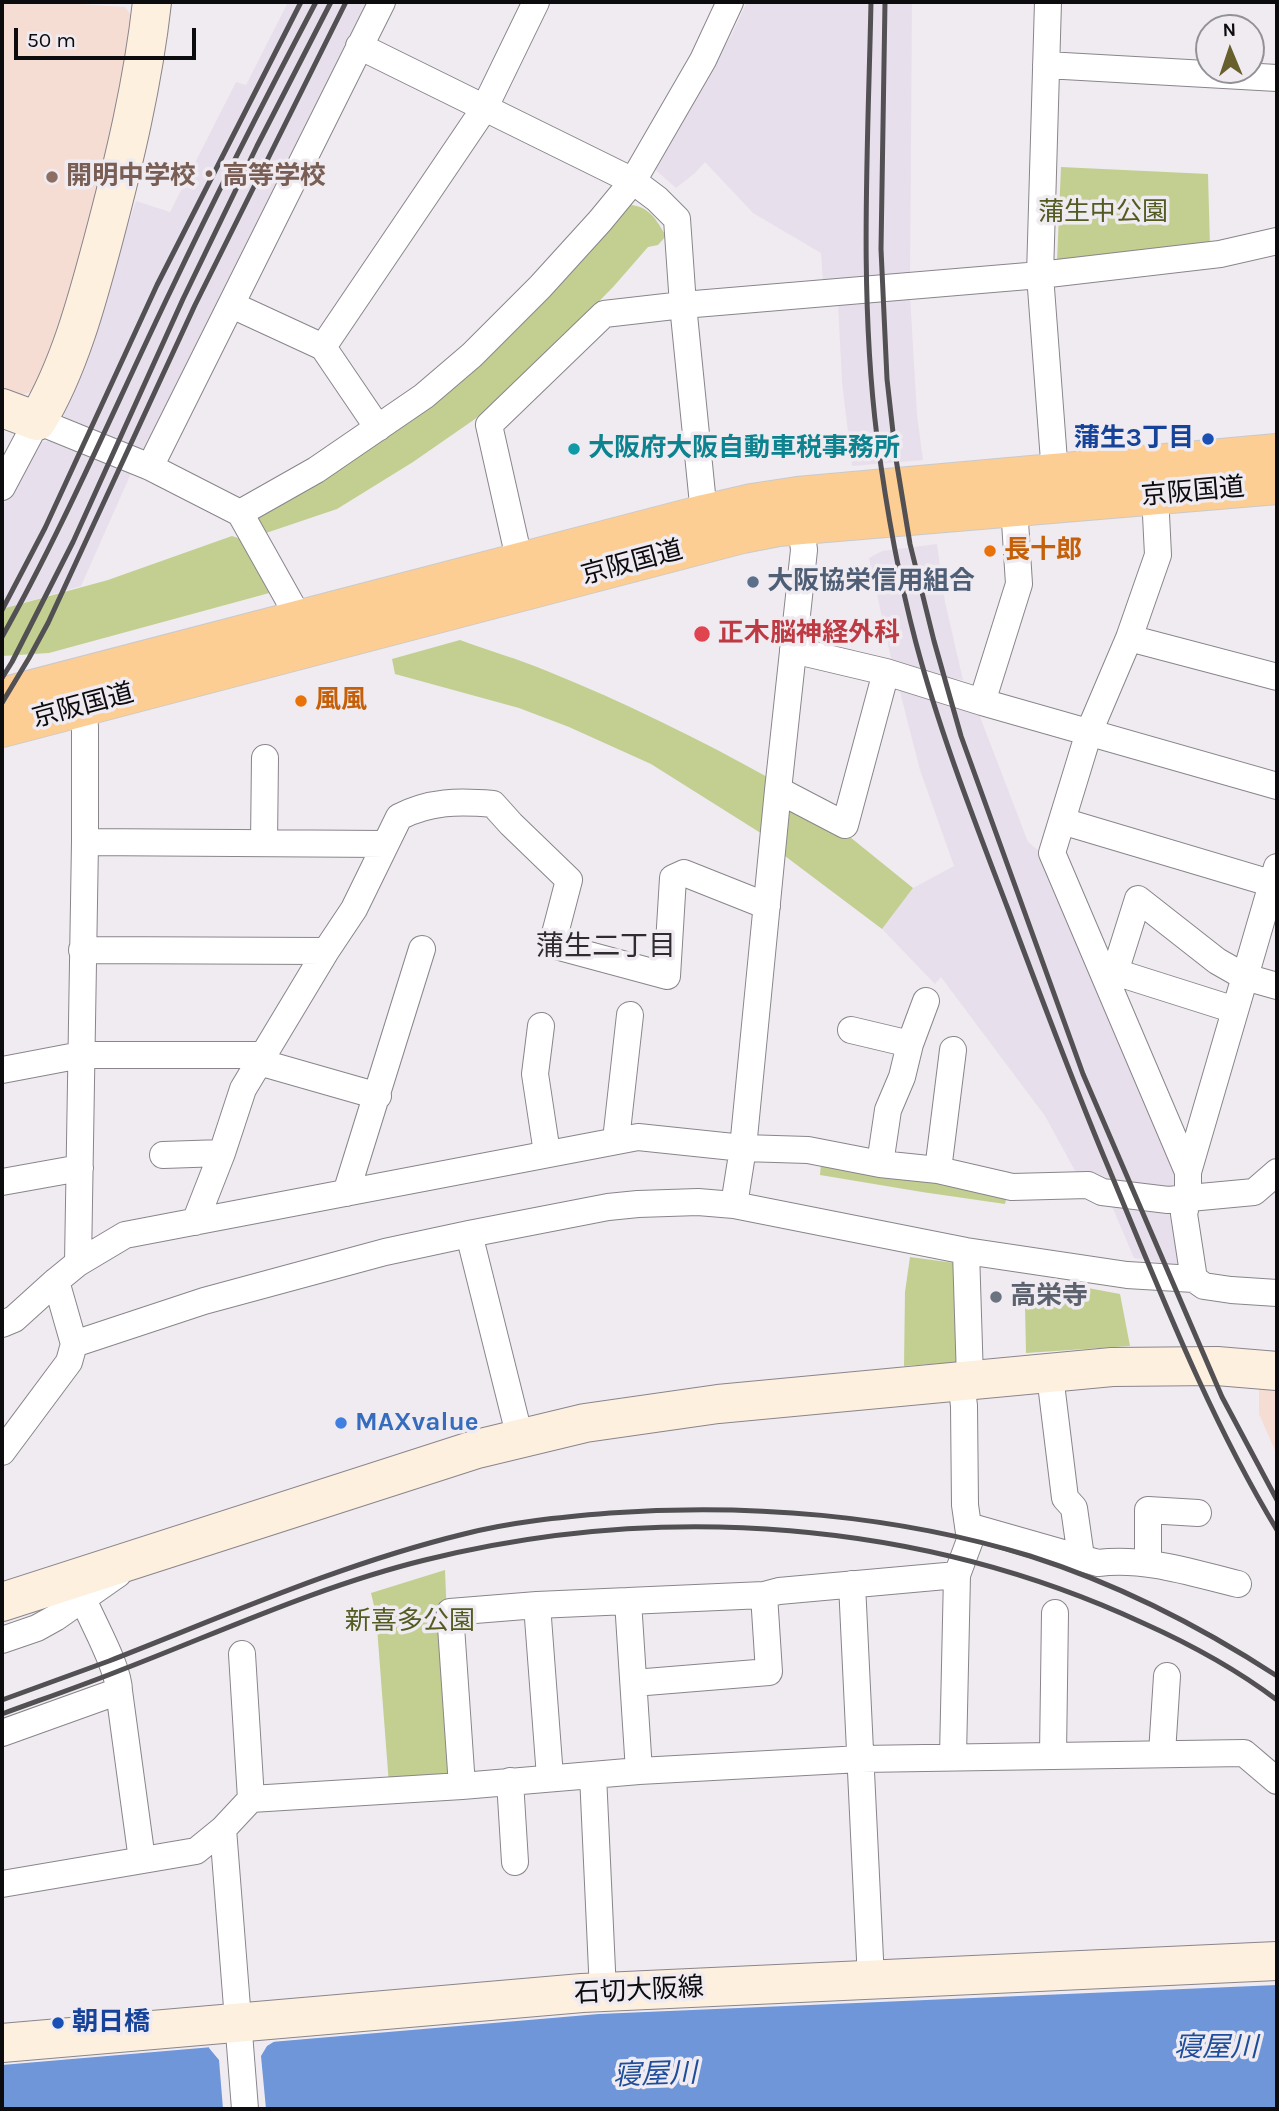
<!DOCTYPE html>
<html>
<head>
<meta charset="utf-8">
<style>
	body { margin:0 }
	#map { position:relative; width:1279px; height:2111px; overflow:hidden; background:#efebf1; font-family:Karla,sans-serif }
	canvas { display:block }
	.frame { position:absolute; inset:0; border:4px solid #0c0b0d; pointer-events:none }
	.north { position:absolute; left:1195px; top:14px; width:70px; height:70px; box-sizing:border-box; background:#efebf1; border:2px solid #949196; border-radius:50%; rotate:358deg; font-size:19px; font-weight:700; line-height:28px; text-align:center; color:#0c0b0d }
	.north::after { content:''; display:block; margin:auto; width:24px; height:32px; background:#67602d; clip-path:polygon(50% 0,100% 100%,50% 72%,0 100%) }
	.scale { position:absolute; left:14px; top:28px; width:182px; height:32px; box-sizing:border-box; border:4px solid #0c0b0d; border-top:0; padding-left:9px; font-size:21px; line-height:24px; white-space:nowrap; color:#0c0b0d; -webkit-text-stroke:5px #efebf1; paint-order:stroke }
</style>
</head>
<body>
<div id="map">
<canvas width="1279" height="2111"></canvas>
<div class="frame"></div>
<div class="north">N</div>
<div class="scale">50 m</div>
</div>
<script>
const c = document.querySelector('canvas').getContext('2d');
c.lineJoin = 'round';
function paint(path, color) {
  c.fillStyle = color;
  c.fill(path, 'evenodd');
}
function trace(path, color, width, dash) {
  c.strokeStyle = color;
  c.lineWidth = width;
  c.lineCap = dash ? 'butt' : 'round';
  c.setLineDash(dash || []);
  c.stroke(path);
}
function drawText(font, color, halo, rows, align = 'center') {
  c.font = font + ' Karla,"Noto Sans JP",sans-serif';
  c.lineWidth = 7;
  c.setLineDash([]);
  c.textBaseline = 'middle';
  c.strokeStyle = halo;
  c.fillStyle = color;
  for (const [text, x, y, turn = 0] of rows) {
    c.save();
    c.translate(x, y);
    c.rotate((+turn || 0) * Math.PI / 180);
    c.textAlign = isNaN(turn) ? turn : align;
    if (halo) c.strokeText(text, 0, 0);
    c.fillText(text, 0, 0);
    c.restore();
  }
}
paint(new Path2D(`
	M288,2H372L145,454L140,453L81,586L2,609V508L36,442L65,440L73,425L64,416L63,404L85,356L136,201L170,212L236,82L246,85Z
	M747,2H912L910,275L823,282L821,253L753,213L705,162L695,173L676,188L651,166L732,34Z
	M910,296L917,415L923,460L852,466L842,382L838,304Z
	M937,544L945,602L963,680L893,667L869,558L882,551Z
	M898,684L977,709L1028,842L1040,852L1181,1180L1166,1192L1176,1215L1180,1262L1175,1265L1134,1258L1111,1204L1079,1178L1045,1116L941,977L935,984L882,929L913,888L954,866L920,770Z`), '#e8dfec');
paint(new Path2D(`
	M2,2H45L125,7L134,19L109,153L55,340L35,390L22,395L2,388Z
	M1259,1389L1277,1391V1455L1259,1414Z`), '#f5ddd4');
paint(new Path2D(`
	M1061,167L1208,174L1210,247L1057,261Z
	M625,204C649,206 654,216 666,236L658,245L648,247L614,286L523,379L475,419L413,462L337,509L263,534L255,511L319,475Z
	M232,536L241,539L273,592L49,653L2,656V609L108,580Z
	M460,640C489,651 519,659 547,671C624,702 699,739 771,779L767,837L651,764L569,727L519,708L395,674L392,659Z
	M789,806L850,837L913,888L882,929L781,853Z
	M821,1163L1008,1191L1005,1204L922,1192L820,1175Z
	M910,1257L962,1264L961,1362L904,1366L905,1292Z
	M1040,1279L1120,1294L1130,1346L1026,1353L1025,1306L1034,1305Z
	M445,1570L453,1768L444,1779L389,1785L376,1614L371,1593Z`), '#c2cf90');
paint(new Path2D(`
	M1277,1985V2109H2V2065L599,2014Z`), '#6e96d8');
paint(new Path2D(`
	M280,2038L267,2046L261,2056L266,2109H223L219,2060L209,2048V2043Z`), '#efebf1');
const street = new Path2D(`
	M1048,2L1040,275L1055,474
	M359,46L633,181L657,199L677,219L683,305L704,514
	M1046,65L1277,78
	M232,305L323,347L378,428
	M323,347L484,109L536,2
	M150,467L382,2
	M2,487L37,421L150,467L240,513L300,620
	M1155,495L1158,555L1129,638L1089,732L1052,853L1188,1172V1197L1184,1214L1194,1279
	M240,513L316,470L424,396L472,355L540,287L600,221L633,181L703,60L730,2
	M520,563L489,425L604,314L683,305L1040,275L1220,254L1277,241
	M1129,638L1277,677
	M793,650L886,672L982,702L1277,786
	M982,702L1019,584L1014,506
	M778,790L845,825L886,672
	M1062,821L1277,885
	M85,842L385,844
	M264,843L265,758
	M82,950L326,951
	M1115,972L1138,899L1217,961L1245,977L1277,986
	M1104,974L1115,972L1235,1010
	M541,1026L535,1074L547,1153
	M851,1030L910,1044
	M259,1062L378,1096
	M2,1070L81,1055H264
	M616,1140L630,1015
	M163,1155L222,1153
	M880,1164L888,1110L902,1077L910,1044L926,1001
	M938,1170L953,1050
	M1188,1172L1277,867
	M2,1182L80,1168
	M346,1193L422,949
	M734,1205L743,1148L778,790L804,550L799,508
	M195,1222L222,1153L243,1089L326,951L354,909L399,817C430,801 459,801 493,804L511,824L569,880L552,945L667,976L673,878L684,873L767,906
	M469,1234L520,1438
	M966,1251L970,1379
	M78,1263L125,1235L638,1137L743,1148L808,1150L880,1164L938,1170L1012,1187L1088,1185L1102,1192L1168,1200L1254,1192L1277,1172
	M2,1324L14,1319L56,1281
	M74,1344L56,1281L78,1263L85,842V727L83,706
	M1052,1392L1065,1498L1074,1508L1081,1557
	M2,1452L69,1362L74,1344L204,1301L385,1252L469,1234L608,1207L638,1204L698,1202L734,1205L966,1251L1127,1275L1194,1279L1204,1286L1231,1290L1277,1293
	M968,1526L1098,1563C1146,1557 1192,1573 1238,1584
	M1148,1563V1510L1198,1513
	M852,1584L871,1980
	M628,1601L639,1771
	M537,1605L550,1777
	M88,1610C97,1630 119,1670 119,1691
	M2,1640L37,1628L55,1618L118,1574
	M242,1654L251,1799
	M634,1683L769,1672L764,1595
	M2,1733L119,1691L142,1860
	M1162,1753L1167,1676
	M1053,1754L1055,1613
	M953,1756L957,1575L970,1540L965,1505L964,1406L961,1381
	M593,1775L603,1992
	M510,1781L515,1862
	M462,1786L450,1612L537,1605L764,1595L779,1591L957,1575
	M223,1829L245,2109
	M2,1884L196,1851L223,1829L251,1799L462,1786L639,1771L861,1759L1244,1753L1277,1781`);
const secondary = new Path2D(`
	M2,408L37,421C69,368 87,301 103,241C124,162 143,83 152,2
	M2,1602L477,1449L585,1423L718,1404L1112,1367L1217,1366L1277,1371
	M2,2043L582,1993L1277,1961`);
const highway = new Path2D(`
	M2,697L704,514L752,503L798,496L1277,453
	M2,728L742,534L778,527L1277,485`);
trace(street, '#89858b', 28);
trace(secondary, '#89858b', 40);
trace(highway, '#cac9ca', 40);
trace(street, '#fff', 26);
trace(secondary, '#fef0df', 38);
trace(highway, '#fdce93', 38);
trace(new Path2D(`
	M871,2C868,146 859,293 877,437C886,506 898,575 916,643C940,733 975,822 1008,909C1039,992 1070,1075 1104,1157C1157,1283 1206,1413 1277,1530
	M885,2L881,249L887,379L896,459L910,544L934,641L961,736L1083,1074L1222,1397L1277,1500
	M2,610L45,528L157,285L301,2
	M2,637C65,525 115,406 171,290C217,193 266,97 316,2
	M2,678L12,662L73,542L183,299L257,146L331,2
	M2,703L29,658L48,623L195,305L346,2
	M2,1700C38,1687 73,1674 109,1661C227,1615 341,1564 464,1534C511,1522 561,1517 610,1513C749,1503 896,1515 1030,1556C1118,1584 1200,1626 1277,1676
	M2,1714C40,1700 78,1687 116,1672C218,1633 319,1586 425,1560C663,1501 921,1520 1143,1623C1190,1644 1236,1669 1277,1700`), '#525053', 5);
for (const [x, y, r, color] of [
	[52,177,7,"#8d6e63"],
	[1208,439,7,"#1a4fb4"],
	[574,449,7,"#0f9aa8"],
	[990,551,7,"#e8710a"],
	[753,582,7,"#5c6f8a"],
	[702,634,9,"#e0444e"],
	[301,701,7,"#e8710a"],
	[996,1297,7,"#6b7280"],
	[341,1423,7,"#3f7fe0"],
	[58,2023,7,"#1a4fb4"]
]) {
  const dot = new Path2D();
  dot.arc(x, y, r, 0, 2 * Math.PI);
  c.fillStyle = color;
  c.fill(dot);
  trace(dot, '#efebf1', 2.5);
}
drawText('bold 26px', '#785e54', '#efebf1', [
	["開明中学校・高等学校",66,177]
], 'left');
drawText('26px', '#525b21', '#efebf1', [
	["蒲生中公園",1103,213],
	["新喜多公園",410,1622]
]);
drawText('bold 26px', '#164399', '#efebf1', [
	["蒲生3丁目",1194,439],
	["朝日橋",72,2023,"left"]
], 'right');
drawText('bold 26px', '#0d838f', '#efebf1', [
	["大阪府大阪自動車税事務所",588,449]
], 'left');
drawText('26px', '#0c0b0d', '#efebf1', [
	["京阪国道",1193,492,-5],
	["京阪国道",632,563,-15],
	["京阪国道",83,706,-15],
	["石切大阪線",639,1991,-3]
]);
drawText('bold 26px', '#c56008', '#efebf1', [
	["長十郎",1004,551],
	["風風",315,701]
], 'left');
drawText('bold 26px', '#4e5e75', '#efebf1', [
	["大阪協栄信用組合",767,582]
], 'left');
drawText('bold 26px', '#be3a42', '#efebf1', [
	["正木脳神経外科",718,634]
], 'left');
drawText('bold 26px', '#5b616d', '#efebf1', [
	["高栄寺",1010,1297]
], 'left');
drawText('bold 26px', '#366cbe', '#efebf1', [
	["MAXvalue",355,1423]
], 'left');
drawText('28px', '#2f2c31', '#efebf1', [
	["蒲生二丁目",606,947]
]);
drawText('italic 28px', '#1e4e9b', '#efebf1', [
	["寝屋川",1216,2048],
	["寝屋川",655,2075,-2]
]);
</script>
</body>
</html>
